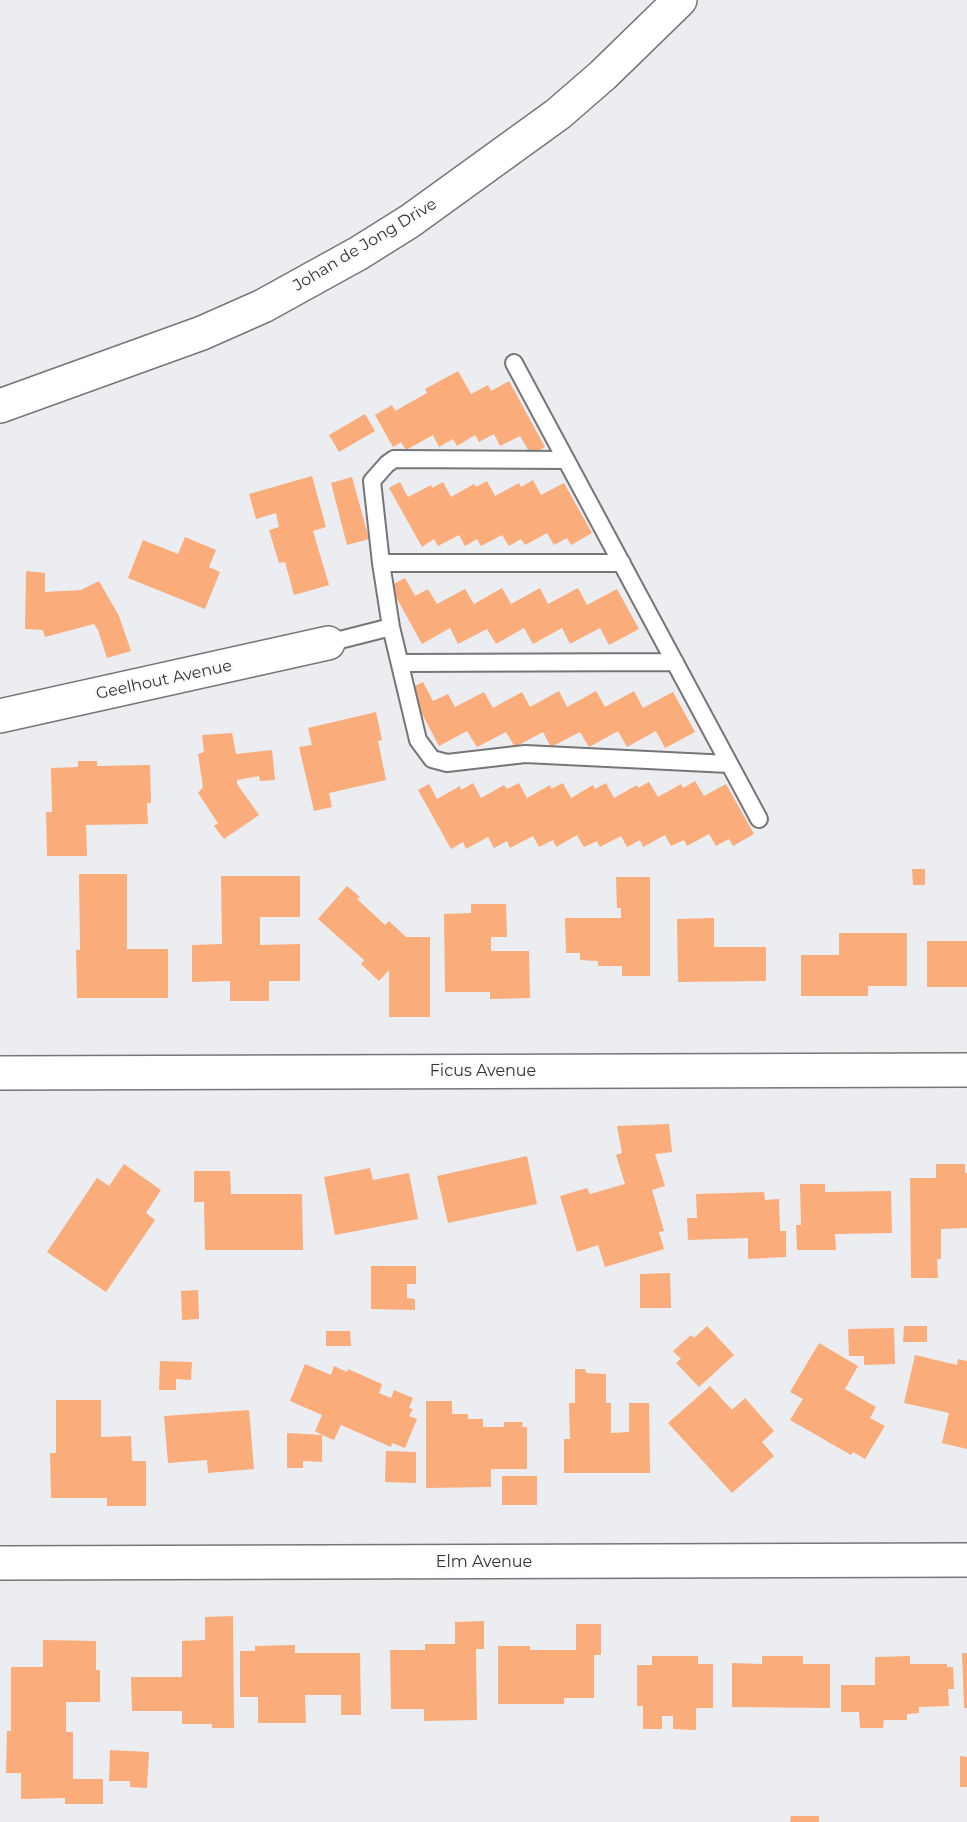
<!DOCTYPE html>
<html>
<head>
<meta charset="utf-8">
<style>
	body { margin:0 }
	canvas { display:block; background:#ecedf0 }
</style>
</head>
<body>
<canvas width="967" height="1822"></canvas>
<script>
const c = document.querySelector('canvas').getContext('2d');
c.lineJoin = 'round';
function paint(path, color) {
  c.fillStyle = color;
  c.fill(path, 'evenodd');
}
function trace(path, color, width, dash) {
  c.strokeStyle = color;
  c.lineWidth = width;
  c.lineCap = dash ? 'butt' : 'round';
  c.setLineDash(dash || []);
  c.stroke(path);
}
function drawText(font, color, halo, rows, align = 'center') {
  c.font = font + ' Montserrat,sans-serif';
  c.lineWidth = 4.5;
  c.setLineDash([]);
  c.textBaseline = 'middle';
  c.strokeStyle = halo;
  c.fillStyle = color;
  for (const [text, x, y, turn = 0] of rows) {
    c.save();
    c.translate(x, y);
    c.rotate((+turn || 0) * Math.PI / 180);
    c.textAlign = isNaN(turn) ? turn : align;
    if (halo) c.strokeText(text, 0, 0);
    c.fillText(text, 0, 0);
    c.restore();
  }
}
paint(new Path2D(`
	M458,371L471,394L488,385L491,391L509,381L545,447L531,455L520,436L500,446L494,434L479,442L475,435L457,446L453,439L439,447L433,435L406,450L401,442L393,447L375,415L392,405L395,411L427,393L425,389Z
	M365,414L375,431L339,452L329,435Z
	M312,476L326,527L313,531L329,585L294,595L285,562L279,563L269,530L279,527L276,513L256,519L249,494Z
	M352,477L369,539L347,545L331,483Z
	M533,480L541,495L564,483L592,533L571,545L567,538L554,545L547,533L525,545L521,539L509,546L502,535L481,546L477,539L465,546L459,535L438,546L434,539L422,547L389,488L400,482L408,497L431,485L432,488L443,482L451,497L474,484L476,487L487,481L495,496L519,483L521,487Z
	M185,537L216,550L209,567L220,572L205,609L128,578L143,540L178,554Z
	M26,571L45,573V592L81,590L99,581L119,616L131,651L107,658L98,630L94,624L45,637L43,630L25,629Z
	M405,578L415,596L428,589L437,604L465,589L474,604L502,588L511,604L540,588L548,604L578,588L587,605L617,589L639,629L609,645L600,628L570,644L562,628L533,644L524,628L496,644L487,629L458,644L450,628L422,644L390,586Z
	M423,682L433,701L448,694L455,707L484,692L493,708L522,692L530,707L559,691L567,707L596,691L605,707L634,691L643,708L673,692L695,732L665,748L656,731L627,747L618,731L589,747L580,732L551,747L543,732L515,747L506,732L477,747L467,731L439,746L409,689Z
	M376,712L382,740L378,741L386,780L329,793L332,807L314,811L299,747L312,745L308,728Z
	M232,733L236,754L272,750L275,780L260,781L259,776L237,780V784L259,815L224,839L214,826L218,823L198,793L203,787L198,754L204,752L202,735Z
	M78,761H97V766L150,765L151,803H147L148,824L86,825L87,856H47L46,812H52L51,768L78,767Z
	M695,781L704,796L726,784L754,834L733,846L729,839L716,846L709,834L687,846L684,840L671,846L665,835L643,847L640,840L627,847L621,836L600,847L597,841L584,847L577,835L556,847L553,840L539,847L533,836L510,848L507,841L494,848L488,837L466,849L463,842L451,849L418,790L429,784L437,799L460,786L461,790L473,783L481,798L504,785L507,789L519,783L527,798L550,785L551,789L563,783L571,798L593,785L595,789L606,783L614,798L637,785L638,788L649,782L658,797L681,784L683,788Z
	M912,869H925V885H913Z
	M79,874H127V949H168V998H77L76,950H80Z
	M221,876H300V917H260V945L300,944V981H269V1001H230V981L192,982V945L222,944Z
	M616,877H650V976H622V966H598V961L580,960V953H566L565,918H621V908H617Z
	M347,886L360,897L357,899L385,925L389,921L406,937H430V1017H389V970L379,981L361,964L364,960L318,919Z
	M471,904H506L507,937H491V951H529L530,998L490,999V992H445L444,914L471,913Z
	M714,918V947H766V981L678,982L677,919Z
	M839,933H907V986H868V996H801V955H839Z
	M927,941H967V987H927Z
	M669,1124L672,1152L655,1154L665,1186L652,1190L664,1231L659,1232L664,1249L605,1267L598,1245L577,1252L560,1196L587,1188L590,1194L625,1184L616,1155L622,1153L617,1126Z
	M527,1156L537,1204L448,1223L437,1176Z
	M124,1164L161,1190L146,1213L155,1220L106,1292L47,1252L97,1178L109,1186Z
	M936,1164H965V1173H967V1228L941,1229V1259H937L938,1278H911L910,1178H936Z
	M370,1168L373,1180L409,1173L418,1219L335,1235L324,1177Z
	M194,1171H230L231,1194H302L303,1250H205L204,1202H194Z
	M800,1184H825V1192L891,1191L892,1233L835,1234L836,1250H797L796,1225H801Z
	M764,1192L765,1200L779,1199L780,1231H786V1257L748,1259V1238L688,1240L687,1218H697L696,1194Z
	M371,1266H416V1284H407V1298L415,1299V1310L371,1309Z
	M670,1273L671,1308H640V1274Z
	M198,1290L199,1319L182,1320L181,1291Z
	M707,1326L734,1355L699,1387L676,1363L681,1359L673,1351L691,1335L694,1338Z
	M904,1326H927V1342H903Z
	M894,1328L895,1364L864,1365V1356H849L848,1329Z
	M326,1331H350L351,1346H326Z
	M819,1343L858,1366L845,1389L876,1407L870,1418L885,1426L865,1459L853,1452L851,1455L790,1420L803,1399L790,1392Z
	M915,1355L957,1365L958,1359L967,1361V1449L942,1443L949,1413L904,1403Z
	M160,1361L192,1362L191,1380L176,1379V1390H159Z
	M305,1364L331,1375L334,1366L347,1372L348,1369L382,1384L379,1393L391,1398L394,1390L413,1398L409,1408L413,1409L409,1416L417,1419L405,1448L392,1443L391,1447L341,1425L334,1440L322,1435V1462L303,1461V1468H287V1433L322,1435L315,1431L322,1415L290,1401Z
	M575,1369H585L586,1373L606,1374V1403H611V1433L629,1432V1403H649L650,1473H564V1439H570L569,1403H575Z
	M710,1386L732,1410L745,1398L774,1431L762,1442L774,1456L732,1493L668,1423Z
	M56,1400H101V1437L131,1436L132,1461H146V1506H107V1498H51L50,1453H56Z
	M426,1401H452V1414H468V1419H483V1427H504V1422H523L522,1427H527V1469H491V1487L426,1488Z
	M249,1410L254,1469L208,1473L207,1460L168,1463L164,1416Z
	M386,1451L416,1452V1483L385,1482Z
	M502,1476H537V1505H502Z
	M233,1616L234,1728H212V1724H182V1711H132L131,1677H182V1641L205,1640V1617Z
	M484,1621V1649H476L477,1720L424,1721V1709H391L390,1650H425V1644H455V1622Z
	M576,1624H601V1655H594V1698H564V1704H498V1646H530V1650H576Z
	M43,1640L96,1641V1670H100V1702H66V1732H73V1779H103V1804H65V1798L21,1799V1773H6L7,1731H11V1667H43Z
	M295,1645V1653H360L361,1715H341V1695H305L306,1723H258V1697H240V1651H255V1646Z
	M962,1653H967V1708H964Z
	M652,1656H698V1664H713V1708H696V1730L673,1729V1716H662V1729H643V1706H637V1665H652Z
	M762,1656H803V1664H830V1708L732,1707V1663L762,1664Z
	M910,1656V1664H947V1667H953L954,1689H948L949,1706L919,1707V1713L907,1714V1720H884L883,1728H860L859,1712H841V1685H875V1657Z
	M110,1750L149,1752L147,1788L130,1787V1781H109Z
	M960,1756L967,1757V1787H960Z
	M791,1816H819V1822H790Z`), '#faac7b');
const service = new Path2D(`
	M514,363L759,819
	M566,460L394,459L387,464L372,481L381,563L391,627L418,740L432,759L447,763L525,754L729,764
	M381,563H622
	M328,643L391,627
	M400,663L675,662`);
const minor = new Path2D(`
	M0,716L328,643
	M0,1073L967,1070
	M0,1563L967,1560`);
const tertiary = new Path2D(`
	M0,406L202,333L263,306L359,253L410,221L558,114L603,75L680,0`);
trace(service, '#767679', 20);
trace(minor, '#767679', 36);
trace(tertiary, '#767679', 36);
trace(service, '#fff', 16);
trace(minor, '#fff', 33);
trace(tertiary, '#fff', 33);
drawText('16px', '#343435', '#fafafd', [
	["Johan de Jong Drive",365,245,-31],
	["Geelhout Avenue",164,680,-12],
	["Ficus Avenue",483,1071],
	["Elm Avenue",484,1562]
]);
</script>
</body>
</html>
